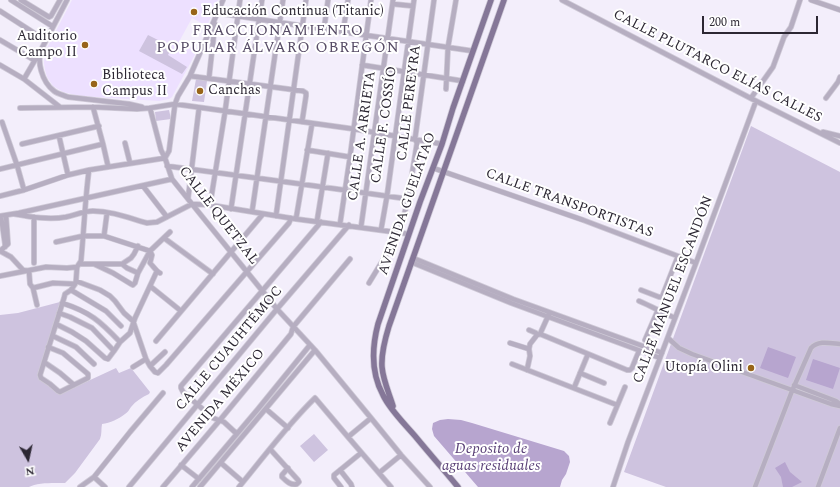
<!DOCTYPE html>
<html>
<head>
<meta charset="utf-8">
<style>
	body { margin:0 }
	#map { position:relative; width:840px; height:487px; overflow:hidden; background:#f3eefb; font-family:Spectral,serif }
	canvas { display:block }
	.north { position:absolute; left:8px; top:439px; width:40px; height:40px; -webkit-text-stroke:3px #fff; paint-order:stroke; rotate:171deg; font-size:11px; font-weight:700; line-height:16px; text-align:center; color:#2c2733 }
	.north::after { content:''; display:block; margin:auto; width:14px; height:18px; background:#2c2733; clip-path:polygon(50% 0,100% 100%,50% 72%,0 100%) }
	.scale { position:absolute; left:702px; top:16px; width:116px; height:18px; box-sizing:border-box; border:2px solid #2c2733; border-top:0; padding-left:5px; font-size:12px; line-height:14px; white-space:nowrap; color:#2c2733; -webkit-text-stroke:3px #fff; paint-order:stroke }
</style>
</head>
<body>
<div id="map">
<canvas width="840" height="487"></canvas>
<div class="north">N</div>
<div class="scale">200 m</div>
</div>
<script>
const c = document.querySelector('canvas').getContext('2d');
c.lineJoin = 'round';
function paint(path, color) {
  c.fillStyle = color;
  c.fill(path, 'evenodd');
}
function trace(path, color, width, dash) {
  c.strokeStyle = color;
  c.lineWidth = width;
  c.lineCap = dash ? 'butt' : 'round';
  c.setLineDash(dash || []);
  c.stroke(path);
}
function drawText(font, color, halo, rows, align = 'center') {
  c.font = font + ' Spectral,serif';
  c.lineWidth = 4;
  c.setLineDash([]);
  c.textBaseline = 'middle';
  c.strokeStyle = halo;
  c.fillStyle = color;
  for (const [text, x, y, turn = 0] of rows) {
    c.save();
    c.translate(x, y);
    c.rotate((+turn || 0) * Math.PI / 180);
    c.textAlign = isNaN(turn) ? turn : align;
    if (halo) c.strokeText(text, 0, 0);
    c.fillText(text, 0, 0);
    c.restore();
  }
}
paint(new Path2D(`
	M72,0H218L207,26L192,18L180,40L198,49L172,97L169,99L159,101L80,96L63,92L53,86L47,77L45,70L44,63L45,55L47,48Z`), '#ede0ff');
paint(new Path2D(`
	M148,35L172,47L168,55L187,67L182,74L139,51Z
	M196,79L207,81L204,102L192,101Z
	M169,110L171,119L156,121L155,112Z
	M751,126L840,172V487H666L624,472Z
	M60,302L38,378L60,394L116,368L119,373L131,368L150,392L149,394C142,397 136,401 131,407C129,410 128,412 125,414C119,419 110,423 102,424C101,429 102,434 100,439L75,473L65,483C56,483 37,482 29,487H0V315L18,313Z
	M314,434L328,450L314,462L300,446Z`), '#cec3df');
paint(new Path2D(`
	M768,347L796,357L788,378L760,368Z
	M813,359L840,368L833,389L806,380Z
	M448,419L461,420L472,423L564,451L569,456L570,462L566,474L562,480L560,487H478L434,436L432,429L433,423L440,420Z
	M785,462L790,472L802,482L792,487H783L781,477L775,468Z`), '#b7a5cf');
const minor = new Path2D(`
	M11,0L52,26
	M21,0L49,17L51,16L60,0
	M562,0L756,101L840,143
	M811,0L840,10
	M393,4L413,6
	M0,11L45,40
	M218,13L303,26L473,51
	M324,29L328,0
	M343,32L348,0
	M0,40L34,60
	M42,48C36,61 42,82 54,91C58,94 63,95 68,97L129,104L142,107
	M0,65L24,79L60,107
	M362,65L463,81
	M190,76L303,91L306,93V96L302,122
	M209,78L215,24
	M24,79L42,48L67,0
	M446,89L448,47L456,0
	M751,98L773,67L784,37L791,27L800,0
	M826,98L838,82L840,77
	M93,107L103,144L108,166
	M20,108L93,107L137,109L150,108L175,104L354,129L442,144
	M150,108L161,150L165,158L172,179L192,204L277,309L315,350L371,418L401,455L430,487
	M2,122L17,165L24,190
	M823,132L840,136
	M59,136L68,175
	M125,143L130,163
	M22,144L99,126
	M307,150L350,157
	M167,166L301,184L408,199
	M433,168L583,220L696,263
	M0,169L103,144
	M143,186L167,217
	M0,196L24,190L68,175L89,170L165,158L169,151L175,104L178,96L190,76L223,0
	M188,199L199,108
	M210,205L225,112L240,0
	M231,209L262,0
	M252,212L283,0
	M14,214C31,217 49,220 66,217C75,215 84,211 93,211C112,211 129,218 147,223L157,222L192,204L210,205L296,219L409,234
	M0,216L19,213L172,179
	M1,216L5,244V247
	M276,216L306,0
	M296,219L312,124
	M317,221L328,153
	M340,224L350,157L371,0
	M361,227L393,0
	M381,230L387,196L414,0
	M104,236L107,213
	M164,238L213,274
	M56,242L83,236H104L150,251
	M0,251L8,244L6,216
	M0,251L11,257L23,270L27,271
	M150,251L152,255L150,263C153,266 157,272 160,273
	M413,258L513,299L662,353
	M411,262L511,303L660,358
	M34,263V217
	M80,264H122L131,258L134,254L138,246
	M94,264L113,273L131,284L133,285L135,283L138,273L150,251L170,232
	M122,264L127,268L138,273
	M29,271L30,284L33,288L37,305
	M0,276L46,267L67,268L77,267
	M76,281L100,290L110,296L115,301L124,313L133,321L146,359L150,366L155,372L158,373L166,365L289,223L291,218
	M369,283L400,232L408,199L417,143L415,139L434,0
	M150,286L181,311
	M33,288L53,283L75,284
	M71,290L106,311L121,326
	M641,290L659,297H662L678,256
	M639,301C651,306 663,313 675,318
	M62,303C90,312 100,321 120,342
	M59,313L70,317L92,328L114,351
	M56,324L72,332L86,341L105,358L108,359L114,351L120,342L130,333L135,318L157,271
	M529,330L536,333L537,335L540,334L627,370H630L632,368L639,351
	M540,334L549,314
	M53,336L76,347L94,364
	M668,338L679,348L692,354L831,404L840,406
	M645,340L658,310
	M156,341L263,214
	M510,343L529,349L530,356L527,370
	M48,347L63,353L88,374V378L60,392L58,391L50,384L41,378L40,375L64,298L65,294L71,290L75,284L76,281L77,267L81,261C84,230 85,200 89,170
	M529,349L530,344L537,335
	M44,362L60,373L74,385
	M512,364L617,405
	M150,366L165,352
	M133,367L146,359
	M580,373L604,383
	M794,385L836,401L840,404
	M574,388L588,354
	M266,409L288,428
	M610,423L625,387
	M237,434L224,422L213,418L183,392L181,388V386L321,222
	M348,437L371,418
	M270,449L298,480L299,482L297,484C291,486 286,481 282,477V475L288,468
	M221,463L243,482
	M181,465L199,479
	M340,470L351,484L352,487
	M379,473L401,455
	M94,477L105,487
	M80,487L94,477L130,432L163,393
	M129,487L277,309L349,225
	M163,487L220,420L291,334L293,327L350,259
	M192,487L258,409L310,345
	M200,487L315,350
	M239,487C264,457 287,425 315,398L348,437L391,487
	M341,487L334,478V475L361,453
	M613,487L628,442L696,263L756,101
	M755,487L792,391L811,348C818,340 830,343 840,344
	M818,487L840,428`);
const major = new Path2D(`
	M393,406C389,393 383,380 382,367C381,353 385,339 389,326L504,0
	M458,487C444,470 429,453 415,436C404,423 390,410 383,395C371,373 372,347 378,324L420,202L442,144L453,108L491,0`);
trace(minor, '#cfcad7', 6);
trace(major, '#cfcad7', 7);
trace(minor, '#b6aec1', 4.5);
trace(major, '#857798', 5.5);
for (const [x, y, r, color] of [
	[194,12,4,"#986519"],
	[85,45,4,"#986519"],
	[94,84,4,"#986519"],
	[200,91,4,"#986519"],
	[751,368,4,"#986519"]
]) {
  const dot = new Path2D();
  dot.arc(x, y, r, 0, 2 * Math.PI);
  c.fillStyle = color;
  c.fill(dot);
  trace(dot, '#fff', 1.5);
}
drawText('14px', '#2c2733', '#fff', [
	["Educación Continua (Titanic)",202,12],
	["Auditorio",77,37,"right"],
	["Campo II",77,53,"right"],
	["Biblioteca",102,76],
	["Campus II",102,92],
	["Canchas",208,91],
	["Utopía Olini",743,368,"right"]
], 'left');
drawText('14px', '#2c2733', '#fff', [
	["CALLE PLUTARCO ELÍAS CALLES",717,67,27],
	["CALLE PEREYRA",410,103,-83],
	["CALLE F. COSSÍO",385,125,-82],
	["CALLE A. ARRIETA",363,136,-82],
	["AVENIDA GUELATAO",408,204,-71],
	["CALLE TRANSPORTISTAS",569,204,20],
	["CALLE QUETZAL",218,216,52],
	["CALLE MANUEL ESCANDÓN",674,290,-69],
	["CALLE CUAUHTÉMOC",230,349,-50],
	["AVENIDA MÉXICO",221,401,-50]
]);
c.letterSpacing = '1px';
drawText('15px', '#574c66', '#fff', [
	["FRACCIONAMIENTO",278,32],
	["POPULAR ÁLVARO OBREGÓN",278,49]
]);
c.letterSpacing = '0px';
drawText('italic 15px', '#5b4278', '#fff', [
	["Deposito de",491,450],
	["aguas residuales",491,467]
]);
</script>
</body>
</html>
